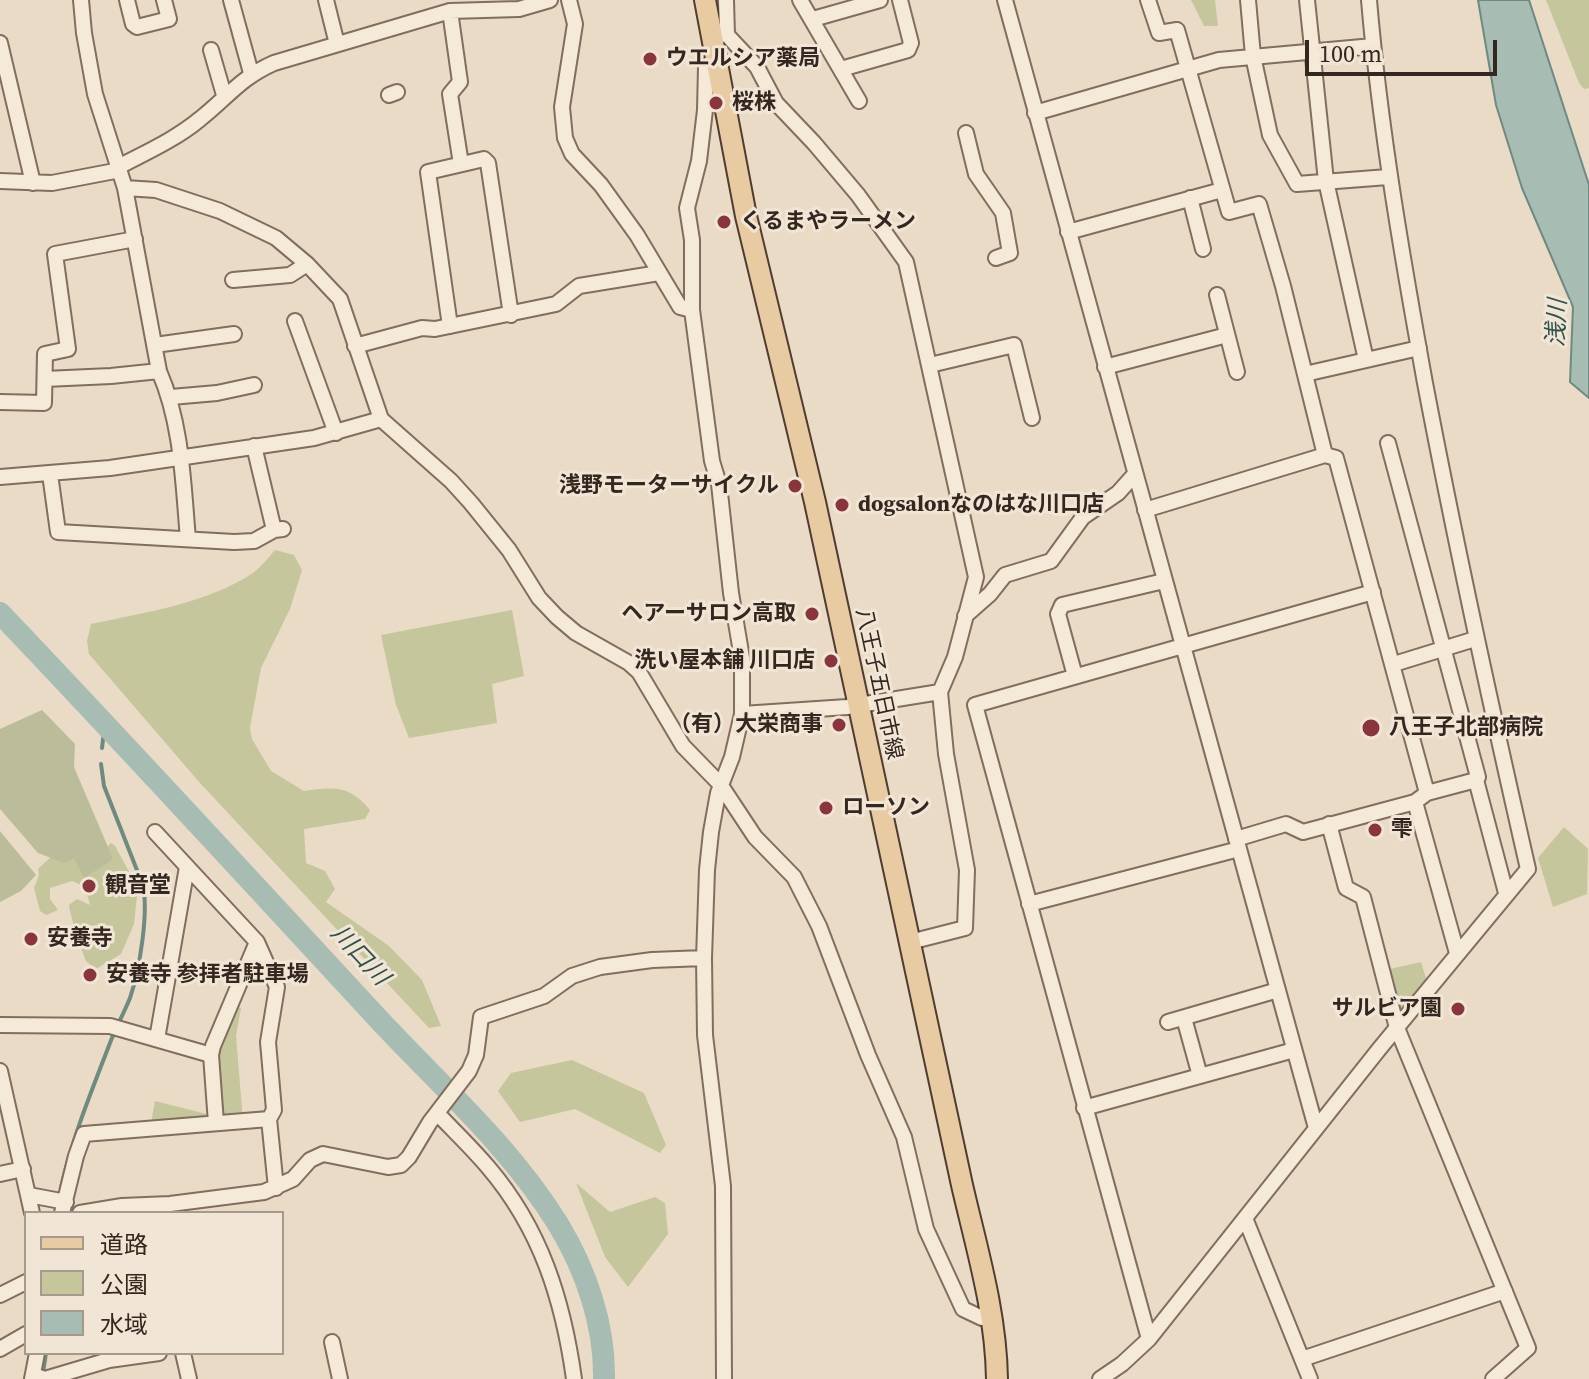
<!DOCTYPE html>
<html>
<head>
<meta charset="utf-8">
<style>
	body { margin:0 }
	#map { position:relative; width:1589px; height:1379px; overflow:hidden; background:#e9dbc6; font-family:"Source Serif 4","Noto Sans JP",serif }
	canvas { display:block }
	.legend { position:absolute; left:24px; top:1211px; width:260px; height:144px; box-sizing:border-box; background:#f1e6d5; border:2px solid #a59a8d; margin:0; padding:10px 14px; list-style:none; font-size:24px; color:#342720 }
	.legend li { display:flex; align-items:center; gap:16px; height:40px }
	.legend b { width:40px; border:2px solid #a59a8d }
	.scale { position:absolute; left:1305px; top:40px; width:192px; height:36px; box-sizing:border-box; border:4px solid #342720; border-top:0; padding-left:10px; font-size:24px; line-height:28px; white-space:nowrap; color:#342720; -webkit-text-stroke:6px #f1e6d5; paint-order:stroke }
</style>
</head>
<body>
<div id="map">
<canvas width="1589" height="1379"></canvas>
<ul class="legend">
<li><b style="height:10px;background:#e8cba2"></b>道路</li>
<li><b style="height:22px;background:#c5c69b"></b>公園</li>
<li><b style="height:22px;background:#a7bdb4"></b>水域</li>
</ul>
<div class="scale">100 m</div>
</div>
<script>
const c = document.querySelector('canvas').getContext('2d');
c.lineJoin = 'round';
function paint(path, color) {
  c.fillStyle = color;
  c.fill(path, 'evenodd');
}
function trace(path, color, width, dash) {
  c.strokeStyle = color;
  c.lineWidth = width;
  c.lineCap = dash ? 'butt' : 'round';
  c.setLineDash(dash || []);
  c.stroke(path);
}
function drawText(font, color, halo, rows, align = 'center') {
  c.font = font + ' "Source Serif 4","Noto Sans JP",serif';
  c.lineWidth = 6;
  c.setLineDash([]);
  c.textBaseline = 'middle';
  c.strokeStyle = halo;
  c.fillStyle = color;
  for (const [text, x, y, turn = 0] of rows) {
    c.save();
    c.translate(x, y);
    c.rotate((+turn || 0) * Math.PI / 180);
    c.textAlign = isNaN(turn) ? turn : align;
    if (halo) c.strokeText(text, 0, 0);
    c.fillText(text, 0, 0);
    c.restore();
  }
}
paint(new Path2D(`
	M1191,0H1215L1218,26H1204Z
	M1546,0H1589V88L1584,89L1579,83Z
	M275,550L294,555L302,570L290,609L261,668L250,728L252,739L271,771L304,791C333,787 350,785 370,810L365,819L304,829L306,863L325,871L335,889L326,902L389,946L422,980L441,1026L429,1028L200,783L89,654L87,641L91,624C143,613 208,603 253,573C261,567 268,558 275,550Z
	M512,610L524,676L492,684L497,723L409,738L396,705L381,635Z
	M1564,827L1588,849L1587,894L1553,907L1538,858Z
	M111,843L115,846L133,879L137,896L134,924L121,954L96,969L86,961C82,952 69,912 69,905L77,899L90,905L87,894L96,888L94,884L81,885L72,881L50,888V899L58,910L46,915L40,911L34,888L39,875L38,869L53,855L106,848Z
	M1421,962L1429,988L1397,1028L1383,976L1391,974L1390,969Z
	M230,1004L241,1008L236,1036L243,1121L150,1129L155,1101L215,1116L211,1055Z
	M572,1060L644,1093L666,1145L660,1153L575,1109L520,1122L498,1091L511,1073Z
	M576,1183L610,1212L655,1197L665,1203L668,1234L628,1287L605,1257Z`), '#c5c69b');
paint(new Path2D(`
	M42,710L75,744L74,767L113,859L84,878L74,858L64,863L38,853L0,809V729Z
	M0,831L36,875L21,891L0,902Z`), '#bbbc99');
const water = new Path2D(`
	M1478,0H1529L1589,185V398L1570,382L1573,307L1522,188L1496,105Z`);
paint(water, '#a7bdb4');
trace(water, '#6f8a80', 2);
trace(new Path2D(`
	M102,748L105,723
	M61,1188C72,1138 92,1090 110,1043C116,1027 124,1013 130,998C139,972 150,909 142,883L104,786L101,764
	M43,1373L46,1353`), '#6f8a80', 4);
trace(new Path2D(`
	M0,613C125,744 248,878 371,1011C435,1081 508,1143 558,1224C586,1270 605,1325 604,1379`), '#a7bdb4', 22);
const street = new Path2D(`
	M81,0L84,33L95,94L125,188L159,371C182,424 183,482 188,539
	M127,0L133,24L137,27L169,19L164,0
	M231,0L251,73
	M326,0L337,44
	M569,0L575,24L562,107L565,138L572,154L601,185L637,235L680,307L692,310
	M726,0L727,35
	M800,0L859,101
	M1005,0L1316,1128
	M1148,0L1159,33L1177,30L1229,212L1259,204L1283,286L1325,455L1336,458L1427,793L1476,780L1506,893
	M1248,0L1253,56L1270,135L1297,184L1388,177
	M1307,0L1326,181L1366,360
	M450,11L460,82L450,94L461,164
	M813,19L880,0
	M712,34L727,35L757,67L776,103L814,143L858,195L906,262L976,577L955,657L940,692L946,754L967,870L965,928L910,942
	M0,43L33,183
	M211,50L224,95
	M716,58L706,67L705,110L699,161L687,208L692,240V310L712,461L719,484L731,593L742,658V714L732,757L718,793L711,832L707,870L704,958L705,1035L723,1186L724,1379
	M841,69L908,50L911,43L900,0
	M389,95L397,92
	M1035,113L1219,60L1373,46
	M966,133L976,174L1003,213L1010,253L996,258
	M120,166C147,152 176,139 200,119C228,97 240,78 274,63L450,11L519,9L550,0
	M0,181L52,183L120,170
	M125,188L156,190L220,211L276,238L307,264L340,299L381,419L451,481L471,503L509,550L539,598L557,617L576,633L629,663L639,672L683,746L720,784L755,837L794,877L819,926L868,1055L904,1137L926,1229L963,1309L982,1318L993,1316
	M1190,198L1203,249
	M1068,232L1222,190
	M233,280L290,275L307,264
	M1217,295L1237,372
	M295,321L336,433
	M450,326L428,172L484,159L488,163L511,315
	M155,345L234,334
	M355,346L422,328L435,329L556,304L579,286L659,273
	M930,365L1014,345L1032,418
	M1105,367L1227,335
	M1305,374L1419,348
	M45,379L111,376L159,371
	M171,397L217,393L254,385
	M0,402L44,403L45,354L68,349L55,254L135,239
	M1388,443L1478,777L1476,780
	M254,446L274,530
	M50,474L58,532L234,542L254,541L274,530L283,529
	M0,477L110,468L314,438L381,419
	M1145,510L1325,455
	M965,616L990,594L1005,575L1051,561L1083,517L1118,493L1135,474
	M1394,664L1475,639
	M1075,676L1058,614L1062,605L1164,581
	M742,714L847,707L940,692
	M1415,802L1457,953
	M1329,824L1346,888L1363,897L1397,1028L1528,1348L1493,1379
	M155,832L257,942L213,1046L211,1055L216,1123
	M1236,839L1286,824L1303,832L1415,802L1427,793
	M1029,904L1239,849
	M257,942L277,987L268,1042L274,1110L269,1119L276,1188
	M1184,1018L1200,1076
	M1168,1022L1278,990
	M0,1025L110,1026L211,1055
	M157,1039L187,867
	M0,1071L32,1213
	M1084,1108L1294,1050
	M437,1113C454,1131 472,1148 488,1167C541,1229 563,1300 574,1379
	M0,1174L23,1169
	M29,1195L66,1202
	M62,1213L76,1156L84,1134L269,1119
	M80,1213L122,1206L170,1204L264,1192L293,1179L310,1160L323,1154L388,1167L401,1165L409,1157L430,1122L469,1071L476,1055L481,1017L544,996L572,976L600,967L652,960L704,958
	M1245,1218L1310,1379
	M0,1295L26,1282
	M1149,1339L975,705L1373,592
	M332,1342L340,1379
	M0,1349L26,1334
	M183,1353L189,1379
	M1302,1359L1505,1291
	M34,1375L45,1379L109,1360L159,1353
	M32,1379L37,1353
	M1100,1379L1122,1364L1149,1339L1380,1048L1528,869C1491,707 1456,546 1425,383C1402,256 1380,129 1369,0`);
const primary = new Path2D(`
	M705,0L746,216L815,502L962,1185C977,1250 996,1312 997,1379`);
trace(street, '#826d5e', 18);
trace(primary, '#503d31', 24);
trace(street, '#f5e9d8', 14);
trace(primary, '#e8cba2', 20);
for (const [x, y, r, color] of [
	[650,59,8,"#8a353e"],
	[716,103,8,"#8a353e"],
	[724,222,8,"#8a353e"],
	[795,486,8,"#8a353e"],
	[842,505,8,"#8a353e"],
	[812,614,8,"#8a353e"],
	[831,661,8,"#8a353e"],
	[839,725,8,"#8a353e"],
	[1371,728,10,"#8a353e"],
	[826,808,8,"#8a353e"],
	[1375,830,8,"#8a353e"],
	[89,886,8,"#8a353e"],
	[31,939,8,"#8a353e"],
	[90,975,8,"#8a353e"],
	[1458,1009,8,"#8a353e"]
]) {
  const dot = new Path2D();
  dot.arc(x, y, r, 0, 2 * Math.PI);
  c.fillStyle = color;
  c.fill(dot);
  trace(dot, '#f1e6d5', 3);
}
drawText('bold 22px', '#342720', '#f1e6d5', [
	["ウエルシア薬局",666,59],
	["桜株",732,103],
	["くるまやラーメン",740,222],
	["浅野モーターサイクル",779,486,"right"],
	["dogsalonなのはな川口店",858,505],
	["ヘアーサロン高取",796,614,"right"],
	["洗い屋本舗 川口店",815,661,"right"],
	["（有）大栄商事",823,725,"right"],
	["八王子北部病院",1389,728],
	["ローソン",842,808],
	["雫",1391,830],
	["観音堂",105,886],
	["安養寺",47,939],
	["安養寺 参拝者駐車場",106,975],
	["サルビア園",1442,1009,"right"]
], 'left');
drawText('22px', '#342720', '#f1e6d5', [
	["八王子五日市線",878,684,78]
]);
drawText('italic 24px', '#31524c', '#f1e6d5', [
	["浅川",1558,323,-87],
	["川口川",359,956,47]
]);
</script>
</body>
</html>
